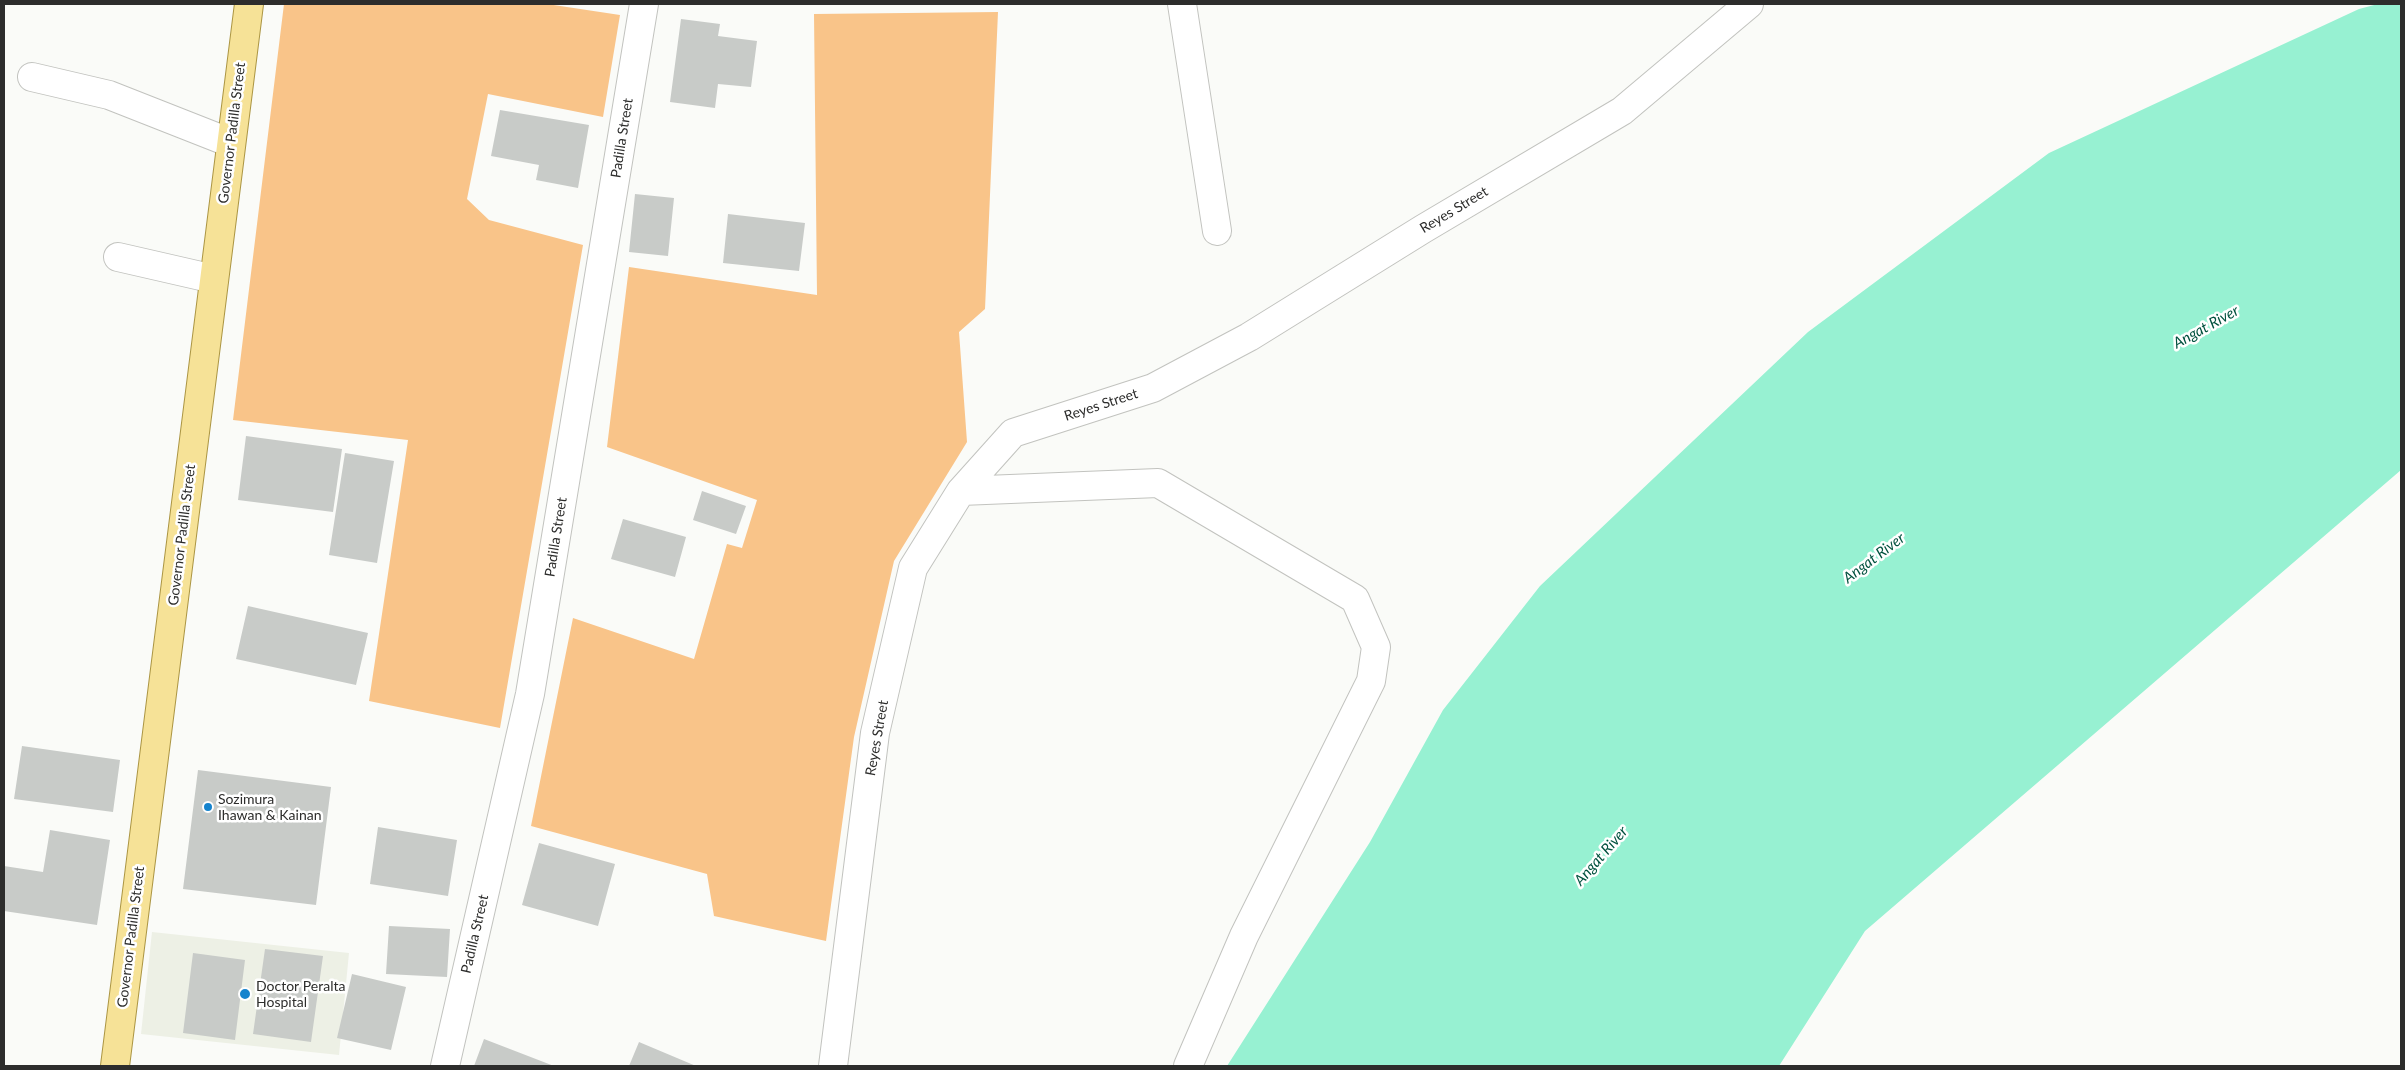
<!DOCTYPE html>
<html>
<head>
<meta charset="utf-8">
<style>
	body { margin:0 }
	#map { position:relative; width:2405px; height:1070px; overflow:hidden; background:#fafbf8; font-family:Lato,sans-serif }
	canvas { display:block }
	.frame { position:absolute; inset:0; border:5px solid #2d2d2c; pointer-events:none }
</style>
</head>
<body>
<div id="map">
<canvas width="2405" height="1070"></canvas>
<div class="frame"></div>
</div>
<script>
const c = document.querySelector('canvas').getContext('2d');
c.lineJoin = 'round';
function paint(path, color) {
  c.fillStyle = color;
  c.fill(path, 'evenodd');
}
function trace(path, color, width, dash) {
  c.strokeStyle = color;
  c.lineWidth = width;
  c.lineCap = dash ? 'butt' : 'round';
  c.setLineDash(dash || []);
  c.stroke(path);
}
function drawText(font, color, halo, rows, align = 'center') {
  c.font = font + ' Lato,sans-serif';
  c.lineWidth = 5;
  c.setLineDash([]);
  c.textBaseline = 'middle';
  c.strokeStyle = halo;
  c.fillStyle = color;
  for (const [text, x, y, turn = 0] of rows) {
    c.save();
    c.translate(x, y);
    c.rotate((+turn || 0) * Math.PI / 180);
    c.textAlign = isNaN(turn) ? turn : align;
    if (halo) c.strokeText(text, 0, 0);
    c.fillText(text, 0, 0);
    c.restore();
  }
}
paint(new Path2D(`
	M152,932L349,953L339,1055L141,1034Z`), '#edf0e5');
paint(new Path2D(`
	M284,4H547L620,15L603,117L488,94L467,199L489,220L583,245L500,728L369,701L408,440L233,420Z
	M998,12L985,309L959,332L967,442L894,561L854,737L826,941L714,916L707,874L531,826L573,618L694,659L727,544L742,548L757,500L607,447L629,267L817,295L814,14Z`), '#f9c489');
paint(new Path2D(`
	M2378,4H2401V470L1865,931L1779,1066H1227L1370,842L1443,710L1540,586L1808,332L2049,153L2359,9Z`), '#97f1d2');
paint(new Path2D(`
	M681,19L720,24L718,36L757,41L751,87L718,84L715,108L670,102Z
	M500,110L589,125L578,188L536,180L539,165L491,156Z
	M635,194L674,198L668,256L629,252Z
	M728,214L805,223L799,271L723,263Z
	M246,436L342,449L333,512L238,500Z
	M345,453L394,461L377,563L329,555Z
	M702,491L746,506L736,534L693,520Z
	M623,519L686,537L675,577L611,559Z
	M248,606L368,633L356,685L236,659Z
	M22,746L120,760L113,812L14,799Z
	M198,770L331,787L316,905L183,889Z
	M378,827L457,840L448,896L370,884Z
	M50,830L110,840L97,925L4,911V866L43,872Z
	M539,843L615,864L598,926L522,905Z
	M389,926L450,929L447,977L386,974Z
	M265,949L323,956L311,1042L253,1034Z
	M193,953L245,960L235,1040L183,1033Z
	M352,974L406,987L391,1050L337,1038Z
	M484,1039L554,1066H474Z
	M639,1042L696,1066H629Z`), '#c8cbc8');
const minor = new Path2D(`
	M1182,4L1217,231
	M32,77L109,95L231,143
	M118,257L214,279
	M961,491L1158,483L1355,599L1376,647L1371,681L1244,936L1188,1066
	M445,1066L530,694L644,4
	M833,1066L875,733L913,568L961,491L1013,433L1153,388L1249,337L1423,229L1622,111L1749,4`);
const major = new Path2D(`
	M115,1066L249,4`);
trace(minor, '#c2c3bf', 30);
trace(major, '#ac9644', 30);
trace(minor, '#fff', 28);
trace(major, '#f6e297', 28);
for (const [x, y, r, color] of [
	[208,807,5,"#1583cd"],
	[245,994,6,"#1583cd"]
]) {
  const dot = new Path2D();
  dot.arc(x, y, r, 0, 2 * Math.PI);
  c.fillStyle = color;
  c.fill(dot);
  trace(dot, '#fff', 2);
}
drawText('14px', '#2d2d2c', '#fff', [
	["Governor Padilla Street",232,133,-83],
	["Padilla Street",622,138,-81],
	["Reyes Street",1454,210,-31],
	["Reyes Street",1101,405,-18],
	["Governor Padilla Street",182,535,-83],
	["Padilla Street",556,537,-81],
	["Reyes Street",877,738,-80],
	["Padilla Street",475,934,-77],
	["Governor Padilla Street",131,937,-83]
]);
drawText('14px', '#2d2d2c', '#fff', [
	["Sozimura",218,799],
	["Ihawan & Kainan",218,815],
	["Doctor Peralta",256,986],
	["Hospital",256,1002]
], 'left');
drawText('italic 15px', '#00513e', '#fff', [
	["Angat River",2206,327,-29],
	["Angat River",1874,558,-37],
	["Angat River",1601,856,-49]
]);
</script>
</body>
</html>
